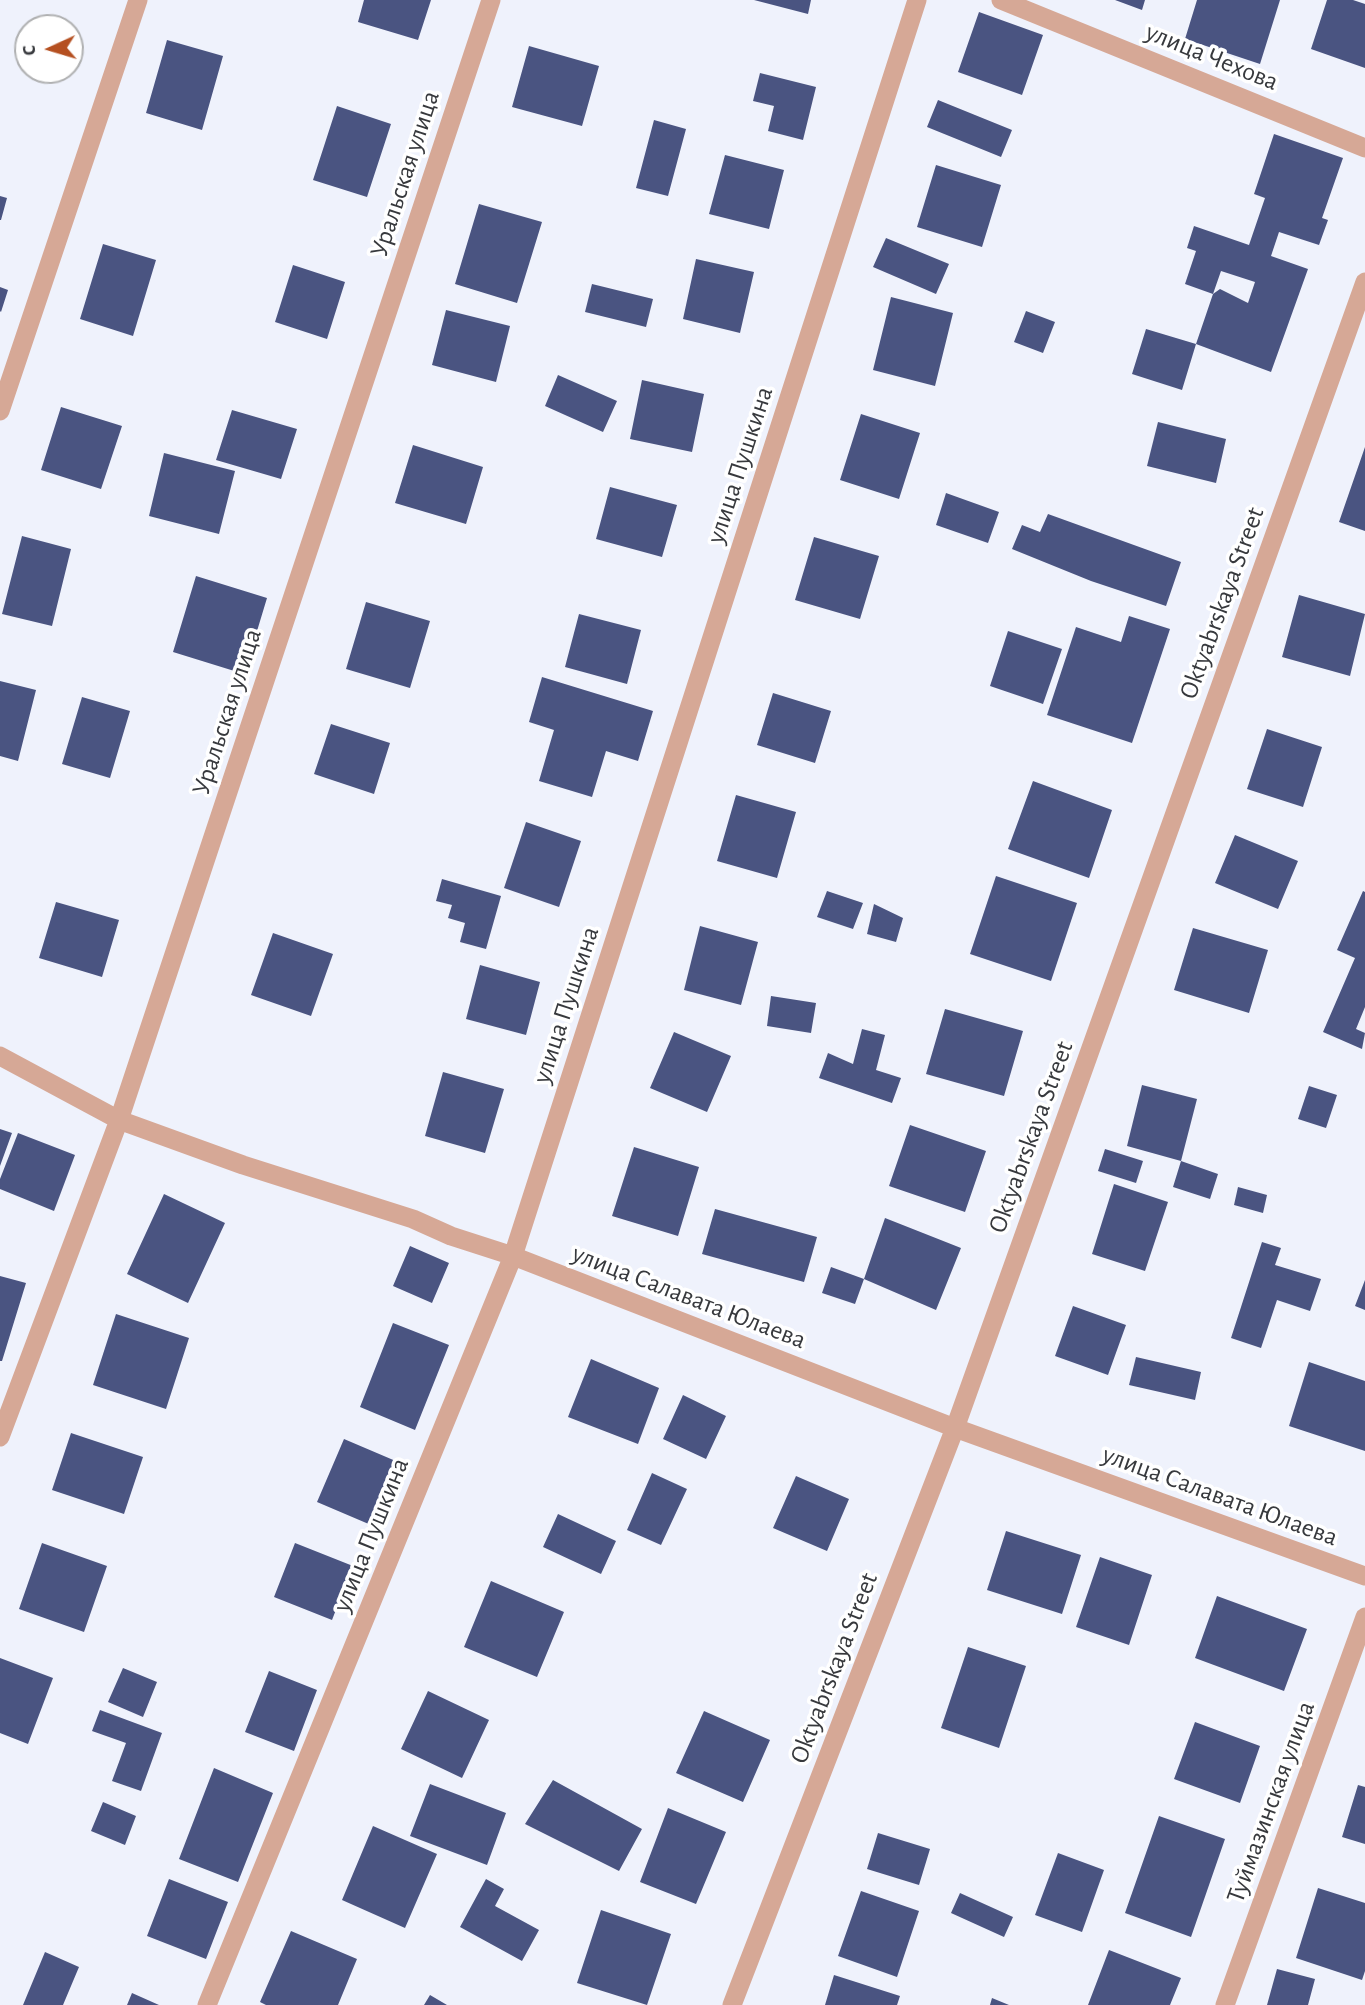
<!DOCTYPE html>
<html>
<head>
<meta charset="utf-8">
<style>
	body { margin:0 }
	#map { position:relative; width:1365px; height:2005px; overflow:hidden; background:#eff2fc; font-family:"Alegreya Sans",sans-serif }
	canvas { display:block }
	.north { position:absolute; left:14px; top:14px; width:70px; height:70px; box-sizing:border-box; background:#fff; border:2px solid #afb0b1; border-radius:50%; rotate:266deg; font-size:19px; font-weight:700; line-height:28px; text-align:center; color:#37393d }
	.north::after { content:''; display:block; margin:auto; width:24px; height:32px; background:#b55021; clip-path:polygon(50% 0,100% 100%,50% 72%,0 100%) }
</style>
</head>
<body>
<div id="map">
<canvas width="1365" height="2005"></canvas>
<div class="north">С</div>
</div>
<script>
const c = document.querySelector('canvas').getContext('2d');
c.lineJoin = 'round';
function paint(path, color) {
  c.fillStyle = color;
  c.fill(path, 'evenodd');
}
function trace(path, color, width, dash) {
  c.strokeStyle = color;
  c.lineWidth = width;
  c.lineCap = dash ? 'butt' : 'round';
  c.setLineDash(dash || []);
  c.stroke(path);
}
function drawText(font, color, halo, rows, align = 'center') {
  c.font = font + ' "Alegreya Sans",sans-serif';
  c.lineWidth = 7;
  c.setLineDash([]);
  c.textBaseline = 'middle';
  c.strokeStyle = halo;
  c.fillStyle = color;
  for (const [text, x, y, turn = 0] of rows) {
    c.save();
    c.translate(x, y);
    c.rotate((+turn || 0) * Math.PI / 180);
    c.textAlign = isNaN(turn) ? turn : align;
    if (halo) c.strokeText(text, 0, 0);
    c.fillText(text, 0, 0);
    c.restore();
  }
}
paint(new Path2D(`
	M364,0H431L418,40L358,22Z
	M754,0H811L808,14Z
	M1115,0H1145L1142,10Z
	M1197,0H1280L1260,64L1185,39Z
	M1327,0H1353L1365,4V68L1311,49Z
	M979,12L1043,35L1022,95L958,72Z
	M167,40L223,56L202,130L146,113Z
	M529,46L599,66L582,126L512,107Z
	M760,73L816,87L803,140L768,131L774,106L753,101Z
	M938,100L1012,130L1001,157L927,127Z
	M337,106L391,124L367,197L313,180Z
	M654,120L686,129L668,196L636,188Z
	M1274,134L1343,158L1322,218L1328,220L1319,245L1279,232L1271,256L1308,269L1271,372L1196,344L1213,294L1220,289L1248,303L1255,282L1221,271L1213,294L1185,284L1196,251L1187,248L1194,226L1249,245L1265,198L1254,194Z
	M725,155L784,170L769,229L709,214Z
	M936,165L1001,185L982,247L917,227Z
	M0,196L7,198L1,220H0Z
	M479,204L542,222L517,303L455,284Z
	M886,238L949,264L936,294L873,267Z
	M103,244L156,260L133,336L80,319Z
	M696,259L754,272L740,333L683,319Z
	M293,265L345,282L327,339L275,322Z
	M592,284L653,299L646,327L585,312Z
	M0,287L8,290L1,312L0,311Z
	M891,297L953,313L935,386L873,370Z
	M446,310L510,326L496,382L432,365Z
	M1026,311L1055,322L1043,353L1014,342Z
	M1146,329L1196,344L1182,390L1132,374Z
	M558,375L617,401L603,432L545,406Z
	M642,380L704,394L692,452L630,439Z
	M61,407L122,426L101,489L41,470Z
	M232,410L297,429L281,479L216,460Z
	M861,414L920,433L899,499L840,480Z
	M1158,422L1226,439L1216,483L1147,466Z
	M413,445L483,467L466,524L395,503Z
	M1365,447V531L1339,522Z
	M164,453L235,471L219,534L149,516Z
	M610,487L677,505L662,557L596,539Z
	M946,493L999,512L988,543L936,525Z
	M1048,514L1181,562L1166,606L1091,581L1012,549L1022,525L1040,532Z
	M22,536L71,549L52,626L2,614Z
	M814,537L879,556L860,619L795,600Z
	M196,576L267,598L244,674L173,652Z
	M1299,595L1365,614L1350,676L1282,657Z
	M366,602L430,621L410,688L346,669Z
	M579,614L641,630L627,684L565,667Z
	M1129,616L1170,629L1132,743L1047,715L1076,627L1121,642Z
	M1008,631L1062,649L1043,704L990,686Z
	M542,677L653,711L638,761L606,751L592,797L539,781L554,730L529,722Z
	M0,681L36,690L18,761L0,756Z
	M773,693L831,711L815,763L757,745Z
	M82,697L130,711L110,778L62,764Z
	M331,724L390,743L374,794L314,774Z
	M1267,729L1322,747L1303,807L1247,789Z
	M1033,781L1112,810L1089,878L1008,849Z
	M736,795L796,812L777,878L717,861Z
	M526,822L581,841L559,907L504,888Z
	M1235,835L1298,861L1278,909L1215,883Z
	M996,876L1077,903L1051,981L970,954Z
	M442,879L501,896L486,949L460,942L465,923L448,918L452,905L436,901Z
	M827,891L863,903L853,929L817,917Z
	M1363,891L1365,892V1007L1356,1029L1365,1033L1362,1049L1323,1032L1355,958L1337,950Z
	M56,902L119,920L102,977L39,958Z
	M874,904L903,918L896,942L867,934Z
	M700,926L758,942L741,1005L684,990Z
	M1193,928L1268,950L1249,1013L1174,990Z
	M273,933L333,954L311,1016L251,995Z
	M480,965L540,982L526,1035L466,1019Z
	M771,996L816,1003L811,1033L767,1026Z
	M945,1009L1023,1031L1004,1096L926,1074Z
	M862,1029L885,1035L876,1070L901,1078L892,1103L819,1078L828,1053L853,1064Z
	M674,1032L731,1056L707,1112L650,1088Z
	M443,1072L504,1089L485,1153L425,1136Z
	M1142,1085L1197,1099L1181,1161L1127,1146Z
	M1309,1086L1337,1095L1326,1128L1298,1119Z
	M910,1125L986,1151L965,1212L889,1186Z
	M0,1129L12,1133L0,1166Z
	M18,1133L75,1155L54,1211L0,1189V1179Z
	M634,1147L699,1167L678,1236L612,1216Z
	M1105,1149L1143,1161L1136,1183L1098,1171Z
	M1181,1161L1218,1174L1210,1199L1173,1187Z
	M1114,1184L1168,1202L1145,1271L1092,1254Z
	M1238,1187L1267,1195L1263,1213L1234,1205Z
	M164,1194L225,1223L188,1303L127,1274Z
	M715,1209L817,1237L804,1282L702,1254Z
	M885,1218L961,1248L936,1310L864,1279Z
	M1262,1242L1281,1248L1275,1265L1321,1279L1310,1311L1277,1300L1261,1348L1231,1338Z
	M410,1246L449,1263L432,1303L393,1286Z
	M831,1267L864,1279L855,1304L822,1293Z
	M0,1276L26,1283L2,1361H0Z
	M1365,1280V1310L1355,1306Z
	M1073,1306L1126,1325L1108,1375L1055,1356Z
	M116,1314L189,1338L166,1409L93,1385Z
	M393,1323L449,1345L415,1430L360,1407Z
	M1136,1357L1201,1372L1195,1400L1129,1385Z
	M591,1359L659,1388L638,1444L568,1417Z
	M1309,1362L1365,1381V1451L1289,1426Z
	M683,1395L726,1416L706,1459L663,1439Z
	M71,1433L143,1457L124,1514L52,1490Z
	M344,1439L398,1462L371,1525L317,1502Z
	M652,1473L687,1489L661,1545L627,1530Z
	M796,1476L849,1499L827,1551L773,1528Z
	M558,1514L616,1541L601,1574L543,1547Z
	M1006,1531L1081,1555L1062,1614L987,1590Z
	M42,1543L107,1566L84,1632L19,1609Z
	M295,1543L353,1566L332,1620L274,1597Z
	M1100,1557L1152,1575L1129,1645L1076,1627Z
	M491,1581L564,1612L537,1677L464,1647Z
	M1217,1596L1307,1629L1284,1691L1195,1658Z
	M968,1647L1026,1666L999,1748L941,1728Z
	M0,1658L53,1678L28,1744L0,1733Z
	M123,1668L157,1682L143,1717L108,1702Z
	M269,1671L317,1690L294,1751L245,1732Z
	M428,1691L489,1720L462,1778L401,1749Z
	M100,1710L162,1733L141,1791L112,1781L126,1743L92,1731Z
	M704,1711L770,1740L743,1802L676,1773Z
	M1195,1722L1260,1746L1240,1803L1174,1779Z
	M214,1768L273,1793L238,1882L179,1859Z
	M553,1780L642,1829L619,1871L525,1824Z
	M430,1784L506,1813L487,1865L410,1836Z
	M1358,1785L1365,1787V1844L1342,1837Z
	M103,1802L136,1816L125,1845L91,1831Z
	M668,1808L726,1832L696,1904L640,1882Z
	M1159,1816L1225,1839L1191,1937L1125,1913Z
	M373,1826L437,1854L405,1928L342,1900Z
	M878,1833L930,1849L919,1885L867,1869Z
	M1058,1853L1104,1870L1082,1932L1035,1915Z
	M169,1879L228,1902L206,1959L147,1936Z
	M486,1879L504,1889L495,1906L539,1930L522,1961L460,1927Z
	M1318,1888L1365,1903V1971L1362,1980L1296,1958Z
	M861,1891L919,1911L897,1977L838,1956Z
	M960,1893L1013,1917L1004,1937L951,1913Z
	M601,1910L671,1934L647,2005L577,1983Z
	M291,1931L357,1959L338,2005H266L260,2002Z
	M1109,1950L1181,1978L1170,2005H1088Z
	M45,1952L79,1967L63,2005H23Z
	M1277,1969L1315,1979L1308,2005H1267Z
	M834,1975L900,1996L897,2005H825Z
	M132,1993L159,2005H127Z
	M430,1995L447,2005H424Z
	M992,1998L1009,2005H990Z`), '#4a5481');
trace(new Path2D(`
	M1001,0L1365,148
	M0,411L138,0
	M0,1056L119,1120L243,1165L413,1219L451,1236L513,1256L955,1428L1365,1576
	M0,1437L119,1120L491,0
	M207,2005L513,1256L917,0
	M732,2005L955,1428L1365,282
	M1225,2005L1365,1617`), '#d6a896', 19);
drawText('26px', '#37393d', '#fff', [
	["улица Чехова",1212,57,22],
	["Уральская улица",405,174,-72],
	["улица Пушкина",740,465,-72],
	["Oktyabrskaya Street",1222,603,-70],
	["Уральская улица",227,712,-72],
	["улица Пушкина",566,1005,-72],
	["Oktyabrskaya Street",1031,1137,-70],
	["улица Салавата Юлаева",689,1297,21],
	["улица Салавата Юлаева",1220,1496,20],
	["улица Пушкина",371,1535,-68],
	["Oktyabrskaya Street",834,1668,-69],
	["Туймазинская улица",1271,1802,-70]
]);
</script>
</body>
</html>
